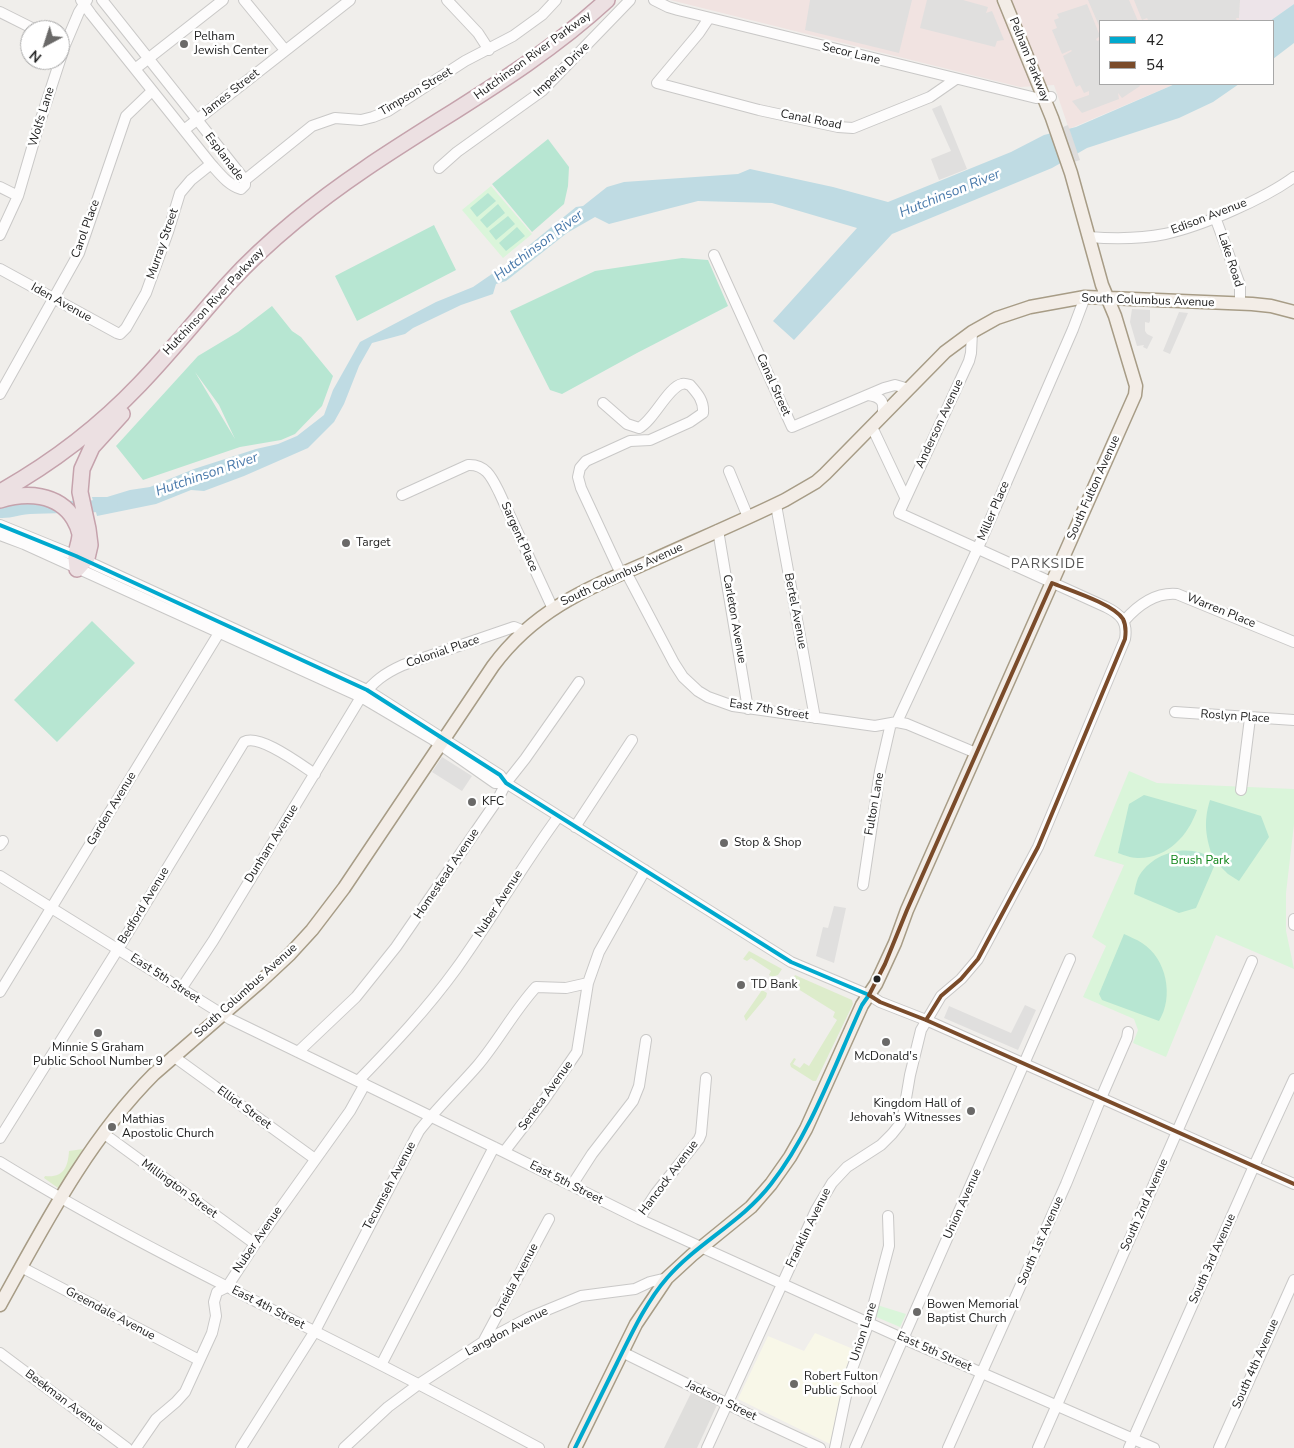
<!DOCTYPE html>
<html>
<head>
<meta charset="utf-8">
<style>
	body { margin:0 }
	#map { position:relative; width:1294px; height:1448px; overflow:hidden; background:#f0eeeb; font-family:"Nunito Sans",sans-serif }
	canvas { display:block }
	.legend { position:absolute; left:1099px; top:20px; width:175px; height:65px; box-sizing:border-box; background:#fff; border:1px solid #a7a7a7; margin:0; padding:6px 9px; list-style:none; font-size:15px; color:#222 }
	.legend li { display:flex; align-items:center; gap:10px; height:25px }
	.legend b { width:25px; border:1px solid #a7a7a7 }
	.north { position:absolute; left:20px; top:20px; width:50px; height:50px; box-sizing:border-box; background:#fff; border:1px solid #a7a7a7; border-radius:50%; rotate:220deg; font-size:14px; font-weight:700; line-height:20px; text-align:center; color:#222 }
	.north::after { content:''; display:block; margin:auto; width:18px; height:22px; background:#6a6968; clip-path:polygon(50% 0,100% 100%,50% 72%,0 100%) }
</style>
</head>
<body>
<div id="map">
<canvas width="1294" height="1448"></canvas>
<ul class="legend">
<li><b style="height:6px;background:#00a9ce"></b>42</li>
<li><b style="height:6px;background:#7a4b2a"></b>54</li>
</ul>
<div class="north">N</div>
</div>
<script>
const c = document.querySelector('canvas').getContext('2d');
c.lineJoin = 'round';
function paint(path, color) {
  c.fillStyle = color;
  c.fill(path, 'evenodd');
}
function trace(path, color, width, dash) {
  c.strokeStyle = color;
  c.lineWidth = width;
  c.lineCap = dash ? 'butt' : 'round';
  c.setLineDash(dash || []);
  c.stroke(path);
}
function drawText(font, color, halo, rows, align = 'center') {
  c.font = font + ' "Nunito Sans",sans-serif';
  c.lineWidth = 5;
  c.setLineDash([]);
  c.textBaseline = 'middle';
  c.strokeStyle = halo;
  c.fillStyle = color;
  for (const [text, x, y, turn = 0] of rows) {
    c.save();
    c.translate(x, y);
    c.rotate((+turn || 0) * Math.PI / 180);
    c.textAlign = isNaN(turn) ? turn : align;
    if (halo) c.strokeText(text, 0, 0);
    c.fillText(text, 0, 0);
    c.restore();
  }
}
paint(new Path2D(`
	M691,1393L717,1405L697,1448H664Z`), '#dfdedc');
paint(new Path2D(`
	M670,0H1240L1239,21H1100V84H1175L1069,129L1054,85L1020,87Z`), '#f1e3e1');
paint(new Path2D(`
	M1240,0H1294V4L1270,21H1239Z`), '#ede4e9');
paint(new Path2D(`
	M815,1333L853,1349L846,1368L830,1444L738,1399L768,1336L804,1351Z`), '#f8f7e8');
paint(new Path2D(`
	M749,951L782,969L778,975L772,977L769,975L771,971L751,958L747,961L743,959Z
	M795,975L852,1000L853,1004L816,1081H813L791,1067L790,1064L794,1058L796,1059L793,1064L800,1068L804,1063L809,1066L837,1020L833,1017L835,1012L790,984Z
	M762,990L767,993L766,997L746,1021L744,1016Z
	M83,1149L58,1188L44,1178L45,1176C63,1178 68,1168 69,1151Z`), '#ddeccb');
paint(new Path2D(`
	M491,186L532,234L503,258L462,210Z
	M1129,771L1157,783L1294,789V824L1286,893V931L1294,969L1216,935L1166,1057L1133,1043L1138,1030L1134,1019L1083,997L1106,946L1092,937L1124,865L1094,856Z
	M877,1305L906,1314L900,1327L874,1316Z`), '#daf5da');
paint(new Path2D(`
	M548,139L569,167L568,186L564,204L532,232L492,184Z
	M488,193L496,201L477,217L470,208Z
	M498,204L505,213L487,228L480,220Z
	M508,216L515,224L496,240L489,231Z
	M434,225L456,270L357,321L335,276Z
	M517,227L525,236L506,251L499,243Z
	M682,258L708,260L728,306L637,353L562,394L550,390L510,311L595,271Z
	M272,306L292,331L301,337L333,376L322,406L295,434L281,440L240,447L143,480L116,446L198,356L238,332ZM195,372L219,405L235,439Z
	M92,621L135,663L57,742L14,700Z
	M1144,795L1197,810C1188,836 1167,859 1137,858C1131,858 1124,855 1118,853L1129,804Z
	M1210,800L1261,816L1269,837L1239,881L1228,874L1216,862L1196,908L1179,913L1134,894C1135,889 1136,883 1138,878C1152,852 1189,842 1213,859C1206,837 1203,823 1210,800Z
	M1124,934C1130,937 1136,939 1142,943C1167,959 1174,997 1159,1021L1102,1000L1099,994Z`), '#b7e6d2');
paint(new Path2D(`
	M810,0H912L899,53L805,30Z
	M927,0H963L988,7L986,13L992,11L1004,40L997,41L995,47L920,28Z
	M1088,0H1129L1138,21H1100V28Z
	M1134,0H1240L1239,18H1236L1237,21H1146L1148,20L1147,18L1142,20Z
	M1087,4L1100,36L1096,39L1097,41L1100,40V84H1139L1140,86L1122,98L1118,93L1119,99L1082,113L1072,101L1089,95V91L1084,93L1080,85L1076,87L1063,56L1072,51L1071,50L1062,54L1052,30L1057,28L1054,20L1059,18L1057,14Z
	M941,105L967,169L939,180L931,159L951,151L932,109Z
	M1132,309L1150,310V321L1149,323L1145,322V331L1147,334L1153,337L1147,349L1143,347L1144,345L1137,346L1130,322Z
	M1179,312L1188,313L1170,354L1163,351Z
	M442,757L472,776L462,791L432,772Z
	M834,906L846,908L834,963L816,956L823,927L828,928Z
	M1025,1005L1036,1010L1018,1050L944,1018L949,1006L1011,1033Z`), '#e0dfde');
paint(new Path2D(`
	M1294,4V43L1273,59V21H1270Z
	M1175,84H1239L1213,102L1179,118L1087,148L1052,168L892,234L794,340L773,321L857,228L772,203L698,201L609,224L595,217L567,233L506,281L496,284L493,294L461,305L413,328L405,334L372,343L359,366L344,404L334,422L308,448L244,476L204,491L191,490L156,504L97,516L92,497H107L130,490L150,487L194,469L256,449L278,444L297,436L324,415L333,390L360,342L436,302L473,287L505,265L576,207L583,206L607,187L624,182L738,174L750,169L833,187L888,202L1011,152L1044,135L1076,127Z`), '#bfdbe3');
paint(new Path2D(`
	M1068,125L1080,160L1062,166L1050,132Z`), '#dedddd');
trace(new Path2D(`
	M0,512C11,513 20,508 30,508C58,506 84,508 112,505`), '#bfdbe3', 12);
const minor = new Path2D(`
	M81,0L91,14L211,164C220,174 228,185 241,189L245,185V180
	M102,0L245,180
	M244,0L285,50
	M447,0L478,33L489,50
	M654,0L668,7L678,10L1036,98L1051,97
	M0,12L36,30
	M709,18L699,33L657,83L759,110L838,127L853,128L930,97L956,79
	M135,69L223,0
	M184,130L350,0
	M439,168L457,152L542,91L630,0
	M245,180L312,126L335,118L361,120L373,117L388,111L465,61L513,36L542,15L556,0
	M0,187L18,196
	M1215,217L1240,285V304
	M0,235L18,196L37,131L65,45L79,12L87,0
	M1089,237C1114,239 1140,239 1165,234C1202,226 1264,199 1294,177
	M714,255L792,427L884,388L895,385L909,389
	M0,269L117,333L120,334L126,328L146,293L168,232L180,193L191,180L211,164
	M0,394L79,253L126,116L152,91
	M868,395C883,397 885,403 882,417
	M603,403L627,424L639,428C654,420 668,387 682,384C684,383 687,384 690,385C698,394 704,401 703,413L690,422L650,440L630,441L586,461L580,468L578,477L581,488L621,574
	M872,427L905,497
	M729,471L748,517
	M402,495L468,465C486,464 492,478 499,492L553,609
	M776,505L815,718
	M0,525L76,556L367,690L500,775L506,783L791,962L869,995L880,1002L926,1020L1294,1184
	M718,530L748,709
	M0,535L24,544L361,697L432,739L495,783H506
	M626,572L674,663L683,677L698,691L708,697L733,706L875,726L897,722L907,724L976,753
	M1124,621C1138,605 1155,592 1177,594L1294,642
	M1175,712L1294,720
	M897,722L977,550L1073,329L1085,297
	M1241,790L1250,718
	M575,827L632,740
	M0,845L3,841
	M0,876L230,1019L504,1152L639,1219L904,1339L1154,1448
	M863,885L880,771L891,723
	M1294,919V925
	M181,989L213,941L361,697C375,681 383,674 403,665L514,627L524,631
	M0,992L222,628
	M298,1052L356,997L396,947L498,799L506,783L525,759L579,682
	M173,1056L315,1159
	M358,1081C393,1045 427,1009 456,969C492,919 522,866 558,817
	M103,1133L255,1244
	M0,1138L118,949L244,742C259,733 301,765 315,774
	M504,1152L544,1100L577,1052L588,983L599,952L645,870
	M0,1162C101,1224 208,1277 314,1331C390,1369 465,1408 539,1448
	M572,1185L592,1154L633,1101L639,1086L646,1040
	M639,1219L656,1193L699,1139L701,1134L706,1078
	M21,1267L199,1360
	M483,1342L549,1219
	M622,1352L762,1421L820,1448
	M0,1353L127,1448
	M381,1365L494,1147
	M136,1448L156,1419L176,1402L185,1392L212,1333L216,1316L214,1302L217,1292L227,1287L255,1244L350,1111L365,1084
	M241,1448L315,1331L419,1131C437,1108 459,1087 478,1065C499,1040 514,1011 536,987L566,988L588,983
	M344,1448L388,1407L419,1384L483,1342L530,1317L581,1296L635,1289L650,1282L667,1278
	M707,1448L816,1210L832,1183L847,1167L881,1145L892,1134L900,1124L903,1116L910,1075L921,1030L941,996L961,979L978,959L1038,847L1125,639C1128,621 1120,614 1106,607L899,513L969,361L971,353L972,332
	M835,1448L851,1372L869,1322L889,1246L888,1216
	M855,1448L1070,959
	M948,1448L1066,1184L1101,1098L1127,1038L1128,1032
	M1038,1448L1252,961
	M1129,1448L1254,1166L1294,1079
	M1219,1448L1294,1280`);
const major = new Path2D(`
	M0,1305C45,1224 88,1140 154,1074L260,982L290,954L312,930L344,888L493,666C536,608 589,588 653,560C697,540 742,521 785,500L816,482L825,474L945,352L972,332L997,318L1030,307L1085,297L1252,304L1271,306L1294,312
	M575,1448L636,1324L667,1278L692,1255L751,1207L771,1184L790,1157L806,1129L862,1005L876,984L895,943L907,910L1135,395L1136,386L1115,316L1102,285L1071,173L1052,118L1004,0`);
const highway = new Path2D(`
	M0,492C52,463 99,427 140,384C171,352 199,316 229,283C249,261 272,240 295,221C393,139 513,87 607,0
	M0,500C26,492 58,493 74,519C77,524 79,529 80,534C80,542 76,549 76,557C76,561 77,565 77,569
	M77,569L87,558L90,545L88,529L80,492L82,469L92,447L122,414`);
trace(minor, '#c9c8c7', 12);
trace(major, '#a79c86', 15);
trace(highway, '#c5a2ac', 18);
trace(minor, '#fdfcfc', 10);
trace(major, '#f3ede7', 12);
trace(highway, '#ece0e2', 15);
trace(new Path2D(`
	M0,525L76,556L367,690L500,775L506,783L791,962L869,995L862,1005C835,1064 811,1133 771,1184C742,1222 697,1243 667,1278C646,1302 631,1335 617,1363C603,1391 589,1420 575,1448`), '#00a9ce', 4);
trace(new Path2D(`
	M869,995L885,964L907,910L1052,583C1069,590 1114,604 1123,619C1126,625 1126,632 1125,639L1038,847L978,959L961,979L941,996L926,1020
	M869,995L880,1002L926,1020L1294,1184`), '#7a4b2a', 4);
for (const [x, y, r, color] of [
	[184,44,5,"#6a6968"],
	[346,543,5,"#6a6968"],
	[472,802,5,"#6a6968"],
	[724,843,5,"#6a6968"],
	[877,979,4.5,"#222"],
	[741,985,5,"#6a6968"],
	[98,1033,5,"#6a6968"],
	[886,1042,5,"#6a6968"],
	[971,1111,5,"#6a6968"],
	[112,1127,5,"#6a6968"],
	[917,1312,5,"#6a6968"],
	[794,1384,5,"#6a6968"]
]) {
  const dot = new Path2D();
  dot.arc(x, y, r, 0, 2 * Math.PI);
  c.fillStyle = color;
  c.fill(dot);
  trace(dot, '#fff', 2);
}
drawText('12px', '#222', '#fff', [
	["Pelham",194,37],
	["Jewish Center",194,51],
	["Target",356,543],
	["KFC",482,802],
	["Stop & Shop",734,843],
	["TD Bank",751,985],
	["Minnie S Graham",98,1048,"center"],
	["Public School Number 9",98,1062,"center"],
	["McDonald's",886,1057,"center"],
	["Kingdom Hall of",961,1104,"right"],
	["Jehovah’s Witnesses",961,1118,"right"],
	["Mathias",122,1120],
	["Apostolic Church",122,1134],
	["Bowen Memorial",927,1305],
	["Baptist Church",927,1319],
	["Robert Fulton",804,1377],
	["Public School",804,1391]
], 'left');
drawText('12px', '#222', '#fff', [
	["Secor Lane",851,54,14],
	["Hutchinson River Parkway",533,56,-36],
	["Pelham Parkway",1029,60,68],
	["Imperia Drive",562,70,-44],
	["Timpson Street",416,92,-31],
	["James Street",231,93,-38],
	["Wolfs Lane",42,117,-73],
	["Canal Road",811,120,11],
	["Esplanade",224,157,53],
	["Edison Avenue",1209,217,-21],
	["Carol Place",86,229,-70],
	["Murray Street",163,244,-71],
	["Lake Road",1230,260,72],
	["South Columbus Avenue",1148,301,2],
	["Hutchinson River Parkway",214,302,-47],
	["Iden Avenue",61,303,29],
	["Canal Street",773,385,66],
	["Anderson Avenue",940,424,-65],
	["South Fulton Avenue",1094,488,-66],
	["Miller Place",994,511,-67],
	["Sargent Place",519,537,66],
	["South Columbus Avenue",622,575,-25],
	["Bertel Avenue",795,611,79],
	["Warren Place",1221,611,22],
	["Carleton Avenue",734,619,80],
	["Colonial Place",443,652,-19],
	["East 7th Street",769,710,9],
	["Roslyn Place",1235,717,4],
	["Fulton Lane",875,804,-80],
	["Garden Avenue",112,809,-59],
	["Dunham Avenue",272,844,-58],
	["Homestead Avenue",447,874,-56],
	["Nuber Avenue",499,904,-57],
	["Bedford Avenue",144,906,-59],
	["East 5th Street",165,979,33],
	["South Columbus Avenue",246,991,-42],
	["Seneca Avenue",546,1096,-54],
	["Elliot Street",244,1108,36],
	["Hancock Avenue",669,1178,-53],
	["East 5th Street",566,1183,27],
	["Tecumseh Avenue",390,1186,-62],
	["Millington Street",179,1189,36],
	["Union Avenue",963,1204,-66],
	["South 2nd Avenue",1145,1205,-66],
	["Franklin Avenue",809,1228,-64],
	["Nuber Avenue",258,1240,-56],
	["South 1st Avenue",1041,1241,-66],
	["South 3rd Avenue",1213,1259,-66],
	["Oneida Avenue",516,1281,-62],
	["East 4th Street",268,1308,27],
	["Greendale Avenue",110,1314,28],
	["Langdon Avenue",507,1332,-28],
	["Union Lane",864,1332,-72],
	["East 5th Street",934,1352,24],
	["South 4th Avenue",1256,1364,-66],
	["Beekman Avenue",64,1401,37],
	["Jackson Street",721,1401,26]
]);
drawText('12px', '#0c8416', '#fff', [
	["Brush Park",1200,861]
]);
drawText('italic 14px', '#4a7aab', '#fff', [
	["Hutchinson River",950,194,-22],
	["Hutchinson River",539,246,-37],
	["Hutchinson River",207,475,-19]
]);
c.letterSpacing = '1px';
drawText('14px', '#555', '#fff', [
	["PARKSIDE",1048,565]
]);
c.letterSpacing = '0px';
</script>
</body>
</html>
